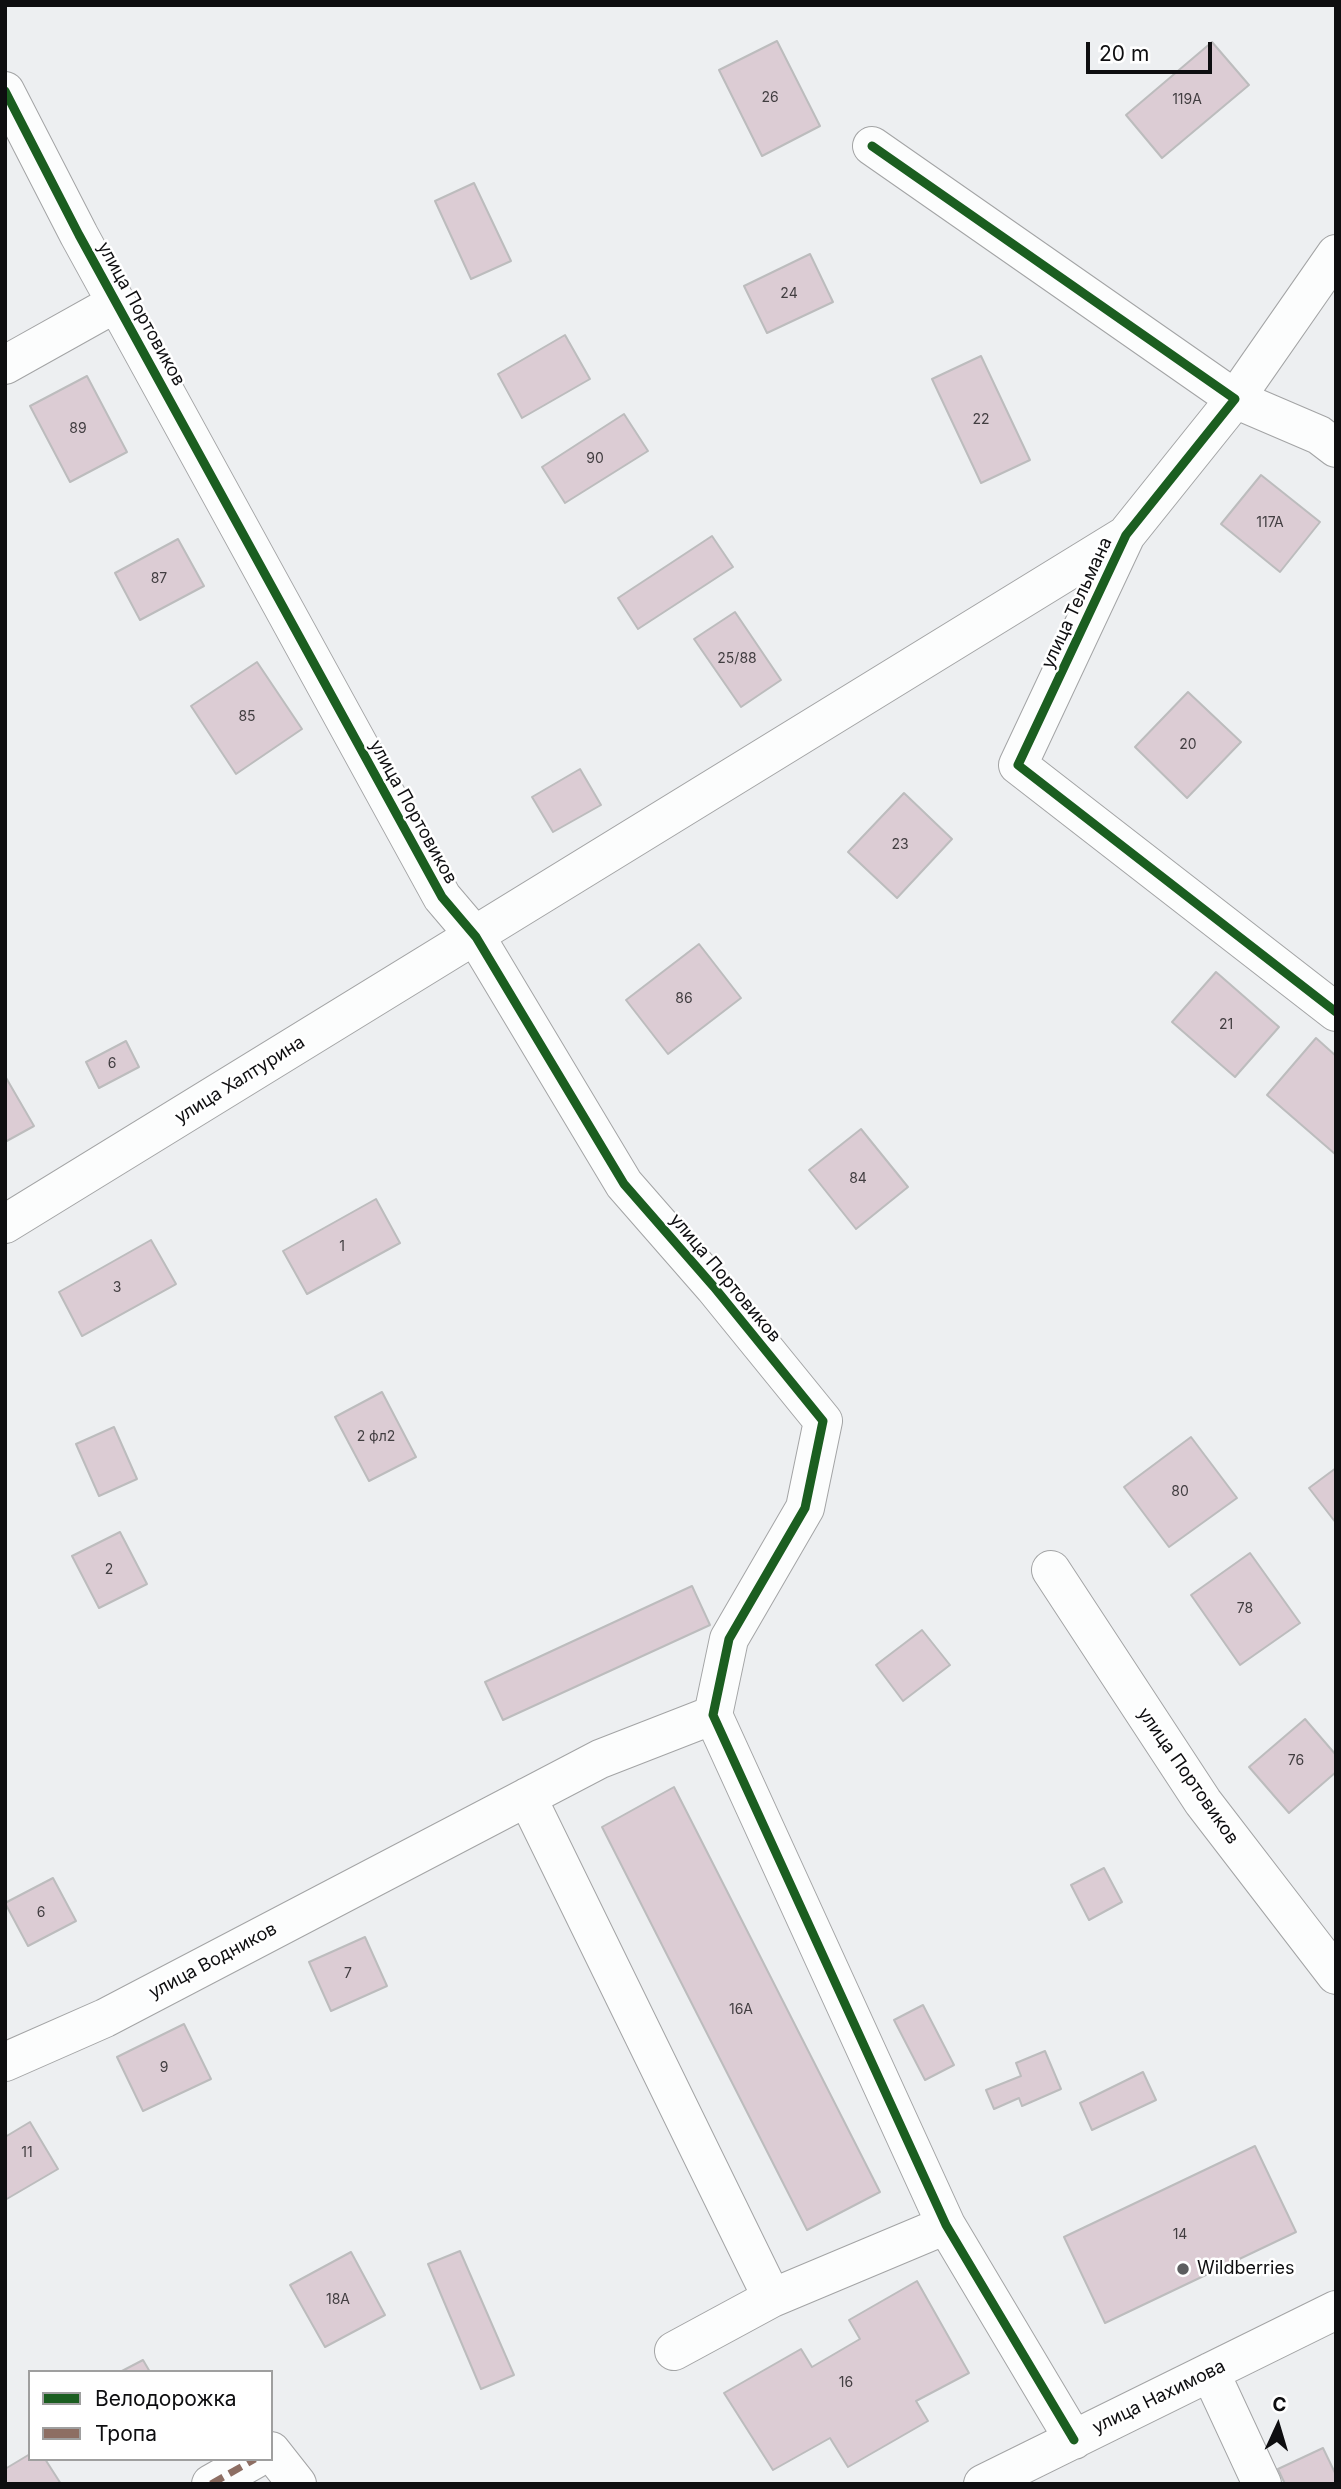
<!DOCTYPE html>
<html>
<head>
<meta charset="utf-8">
<style>
	body { margin:0 }
	#map { position:relative; width:1341px; height:2489px; overflow:hidden; background:#edeff1; font-family:Inter,sans-serif }
	canvas { display:block }
	.frame { position:absolute; inset:0; border:7px solid #0e0e10; pointer-events:none }
	.legend { position:absolute; left:28px; top:2370px; width:245px; height:91px; box-sizing:border-box; background:#fff; border:2px solid #9f9f9f; margin:0; padding:9px 12px; list-style:none; font-size:21px; color:#0e0e10 }
	.legend li { display:flex; align-items:center; gap:14px; height:35px }
	.legend b { width:35px; border:2px solid #9f9f9f }
	.north { position:absolute; left:1243px; top:2391px; width:70px; height:70px; -webkit-text-stroke:5px #fff; paint-order:stroke; rotate:4deg; font-size:19px; font-weight:700; line-height:28px; text-align:center; color:#0e0e10 }
	.north::after { content:''; display:block; margin:auto; width:24px; height:32px; background:#0e0e10; clip-path:polygon(50% 0,100% 100%,50% 72%,0 100%) }
	.scale { position:absolute; left:1086px; top:42px; width:126px; height:32px; box-sizing:border-box; border:4px solid #0e0e10; border-top:0; padding-left:9px; font-size:21px; line-height:24px; white-space:nowrap; color:#0e0e10; -webkit-text-stroke:5px #fff; paint-order:stroke }
</style>
</head>
<body>
<div id="map">
<canvas width="1341" height="2489"></canvas>
<div class="frame"></div>
<ul class="legend">
<li><b style="height:9px;background:#1b5e20"></b>Велодорожка</li>
<li><b style="height:9px;background:#8d6e63"></b>Тропа</li>
</ul>
<div class="north">С</div>
<div class="scale">20 m</div>
</div>
<script>
const c = document.querySelector('canvas').getContext('2d');
c.lineJoin = 'round';
function paint(path, color) {
  c.fillStyle = color;
  c.fill(path, 'evenodd');
}
function trace(path, color, width, dash) {
  c.strokeStyle = color;
  c.lineWidth = width;
  c.lineCap = dash ? 'butt' : 'round';
  c.setLineDash(dash || []);
  c.stroke(path);
}
function drawText(font, color, halo, rows, align = 'center') {
  c.font = font + ' Inter,sans-serif';
  c.lineWidth = 5;
  c.setLineDash([]);
  c.textBaseline = 'middle';
  c.strokeStyle = halo;
  c.fillStyle = color;
  for (const [text, x, y, turn = 0] of rows) {
    c.save();
    c.translate(x, y);
    c.rotate((+turn || 0) * Math.PI / 180);
    c.textAlign = isNaN(turn) ? turn : align;
    if (halo) c.strokeText(text, 0, 0);
    c.fillText(text, 0, 0);
    c.restore();
  }
}
const building = new Path2D(`
	M777,41L820,126L762,156L719,70Z
	M1212,42L1249,85L1162,158L1126,115Z
	M474,183L511,261L471,279L435,201Z
	M810,254L833,302L767,333L744,286Z
	M565,335L590,379L522,418L498,374Z
	M981,356L1030,460L981,483L932,379Z
	M87,376L127,452L70,482L30,406Z
	M624,414L648,451L565,503L542,467Z
	M1261,475L1320,522L1280,572L1221,524Z
	M712,536L733,567L638,629L618,598Z
	M178,539L204,586L140,620L115,573Z
	M735,612L781,680L741,707L694,639Z
	M257,662L302,729L236,774L191,706Z
	M1188,692L1241,742L1187,798L1135,747Z
	M580,769L601,805L553,832L532,797Z
	M904,793L952,839L897,898L848,852Z
	M699,944L741,998L668,1054L626,1000Z
	M1216,972L1279,1027L1235,1077L1172,1022Z
	M1316,1038L1336,1056L1335,1154L1267,1095Z
	M126,1041L139,1067L99,1088L86,1062Z
	M5,1076L34,1126L5,1142Z
	M861,1129L908,1187L856,1229L809,1170Z
	M376,1199L400,1243L307,1294L283,1251Z
	M151,1240L176,1284L82,1336L59,1292Z
	M382,1392L416,1457L369,1481L335,1417Z
	M114,1427L137,1479L99,1496L76,1444Z
	M1191,1437L1237,1498L1169,1547L1124,1487Z
	M1336,1468V1523L1309,1488Z
	M120,1532L147,1584L99,1608L72,1556Z
	M1250,1553L1300,1623L1240,1665L1191,1595Z
	M692,1586L710,1625L503,1720L485,1682Z
	M922,1630L950,1665L903,1701L876,1665Z
	M1305,1719L1336,1755V1772L1289,1813L1249,1767Z
	M674,1787L880,2192L807,2230L602,1827Z
	M1104,1868L1122,1902L1089,1920L1071,1885Z
	M53,1878L76,1921L28,1946L5,1903Z
	M365,1937L387,1986L331,2011L309,1962Z
	M923,2005L954,2065L925,2080L894,2020Z
	M184,2024L211,2079L143,2111L117,2057Z
	M1045,2051L1061,2089L1022,2106L1019,2098L994,2109L986,2090L1021,2076L1016,2063Z
	M1143,2072L1156,2100L1092,2130L1080,2103Z
	M30,2122L58,2169L5,2200V2137Z
	M1255,2146L1296,2232L1105,2323L1064,2237Z
	M460,2251L514,2375L481,2389L428,2264Z
	M351,2252L385,2315L325,2347L290,2285Z
	M917,2281L969,2373L916,2401L928,2421L848,2467L830,2438L773,2470L724,2393L801,2349L812,2367L860,2339L849,2320Z
	M143,2360L150,2372H120Z
	M1323,2448L1336,2475V2484H1285L1278,2469Z
	M30,2454V2459H45L61,2484H5V2469Z`);
paint(building, '#dcccd4');
trace(building, '#bcbcbd', 2);
const minor = new Path2D(`
	M5,91L79,235L442,897L476,937L624,1184L714,1287L823,1421L805,1508L729,1639L713,1715L946,2225L1074,2440
	M872,146L1235,399L1126,535L1018,765L1336,1012
	M1336,254L1235,399L1319,435L1336,448
	M5,365L116,303
	M5,1224L1126,535
	M1051,1570L1203,1802L1336,1975
	M527,1797L772,2298
	M5,2062L105,2018L600,1759L713,1715
	M674,2351L772,2298L946,2225
	M1210,2372L1262,2484
	M271,2451L297,2484
	M211,2484L255,2459
	M983,2484L1336,2310`);
trace(minor, '#a3a4a5', 40);
trace(minor, '#fcfdfd', 38);
trace(new Path2D(`
	M211,2484L255,2459`), '#8d6e63', 7, [14, 7]);
trace(new Path2D(`
	M5,91L79,235L442,897L476,937L624,1184L714,1287L823,1421L805,1508L729,1639L713,1715L946,2225L1074,2440
	M872,146L1235,399L1126,535L1018,765L1336,1012`), '#1b5e20', 9);
for (const [x, y, r, color] of [
	[1183,2269,7,"#5c5d5f"]
]) {
  const dot = new Path2D();
  dot.arc(x, y, r, 0, 2 * Math.PI);
  c.fillStyle = color;
  c.fill(dot);
  trace(dot, '#fff', 2.5);
}
drawText('14px', '#423e41', null, [
	["26",770,98],
	["119А",1187,100],
	["24",789,294],
	["22",981,420],
	["89",78,429],
	["90",595,459],
	["117А",1270,523],
	["87",159,579],
	["25/88",737,659],
	["85",247,717],
	["20",1188,745],
	["23",900,845],
	["86",684,999],
	["21",1226,1025],
	["6",112,1064],
	["84",858,1179],
	["1",342,1247],
	["3",117,1288],
	["2 фл2",376,1437],
	["80",1180,1492],
	["2",109,1570],
	["78",1245,1609],
	["76",1296,1761],
	["6",41,1913],
	["7",348,1974],
	["16А",741,2010],
	["9",164,2068],
	["11",27,2153],
	["14",1180,2235],
	["18А",338,2300],
	["16",846,2383]
]);
drawText('18px', '#0e0e10', '#fff', [
	["улица Портовиков",141,314,61],
	["улица Тельмана",1077,603,-65],
	["улица Портовиков",413,812,61],
	["улица Халтурина",240,1080,-32],
	["улица Портовиков",725,1278,50],
	["улица Портовиков",1188,1776,55],
	["улица Водников",213,1961,-28],
	["улица Нахимова",1159,2397,-26]
]);
drawText('18px', '#0e0e10', '#fff', [
	["Wildberries",1197,2269]
], 'left');
</script>
</body>
</html>
